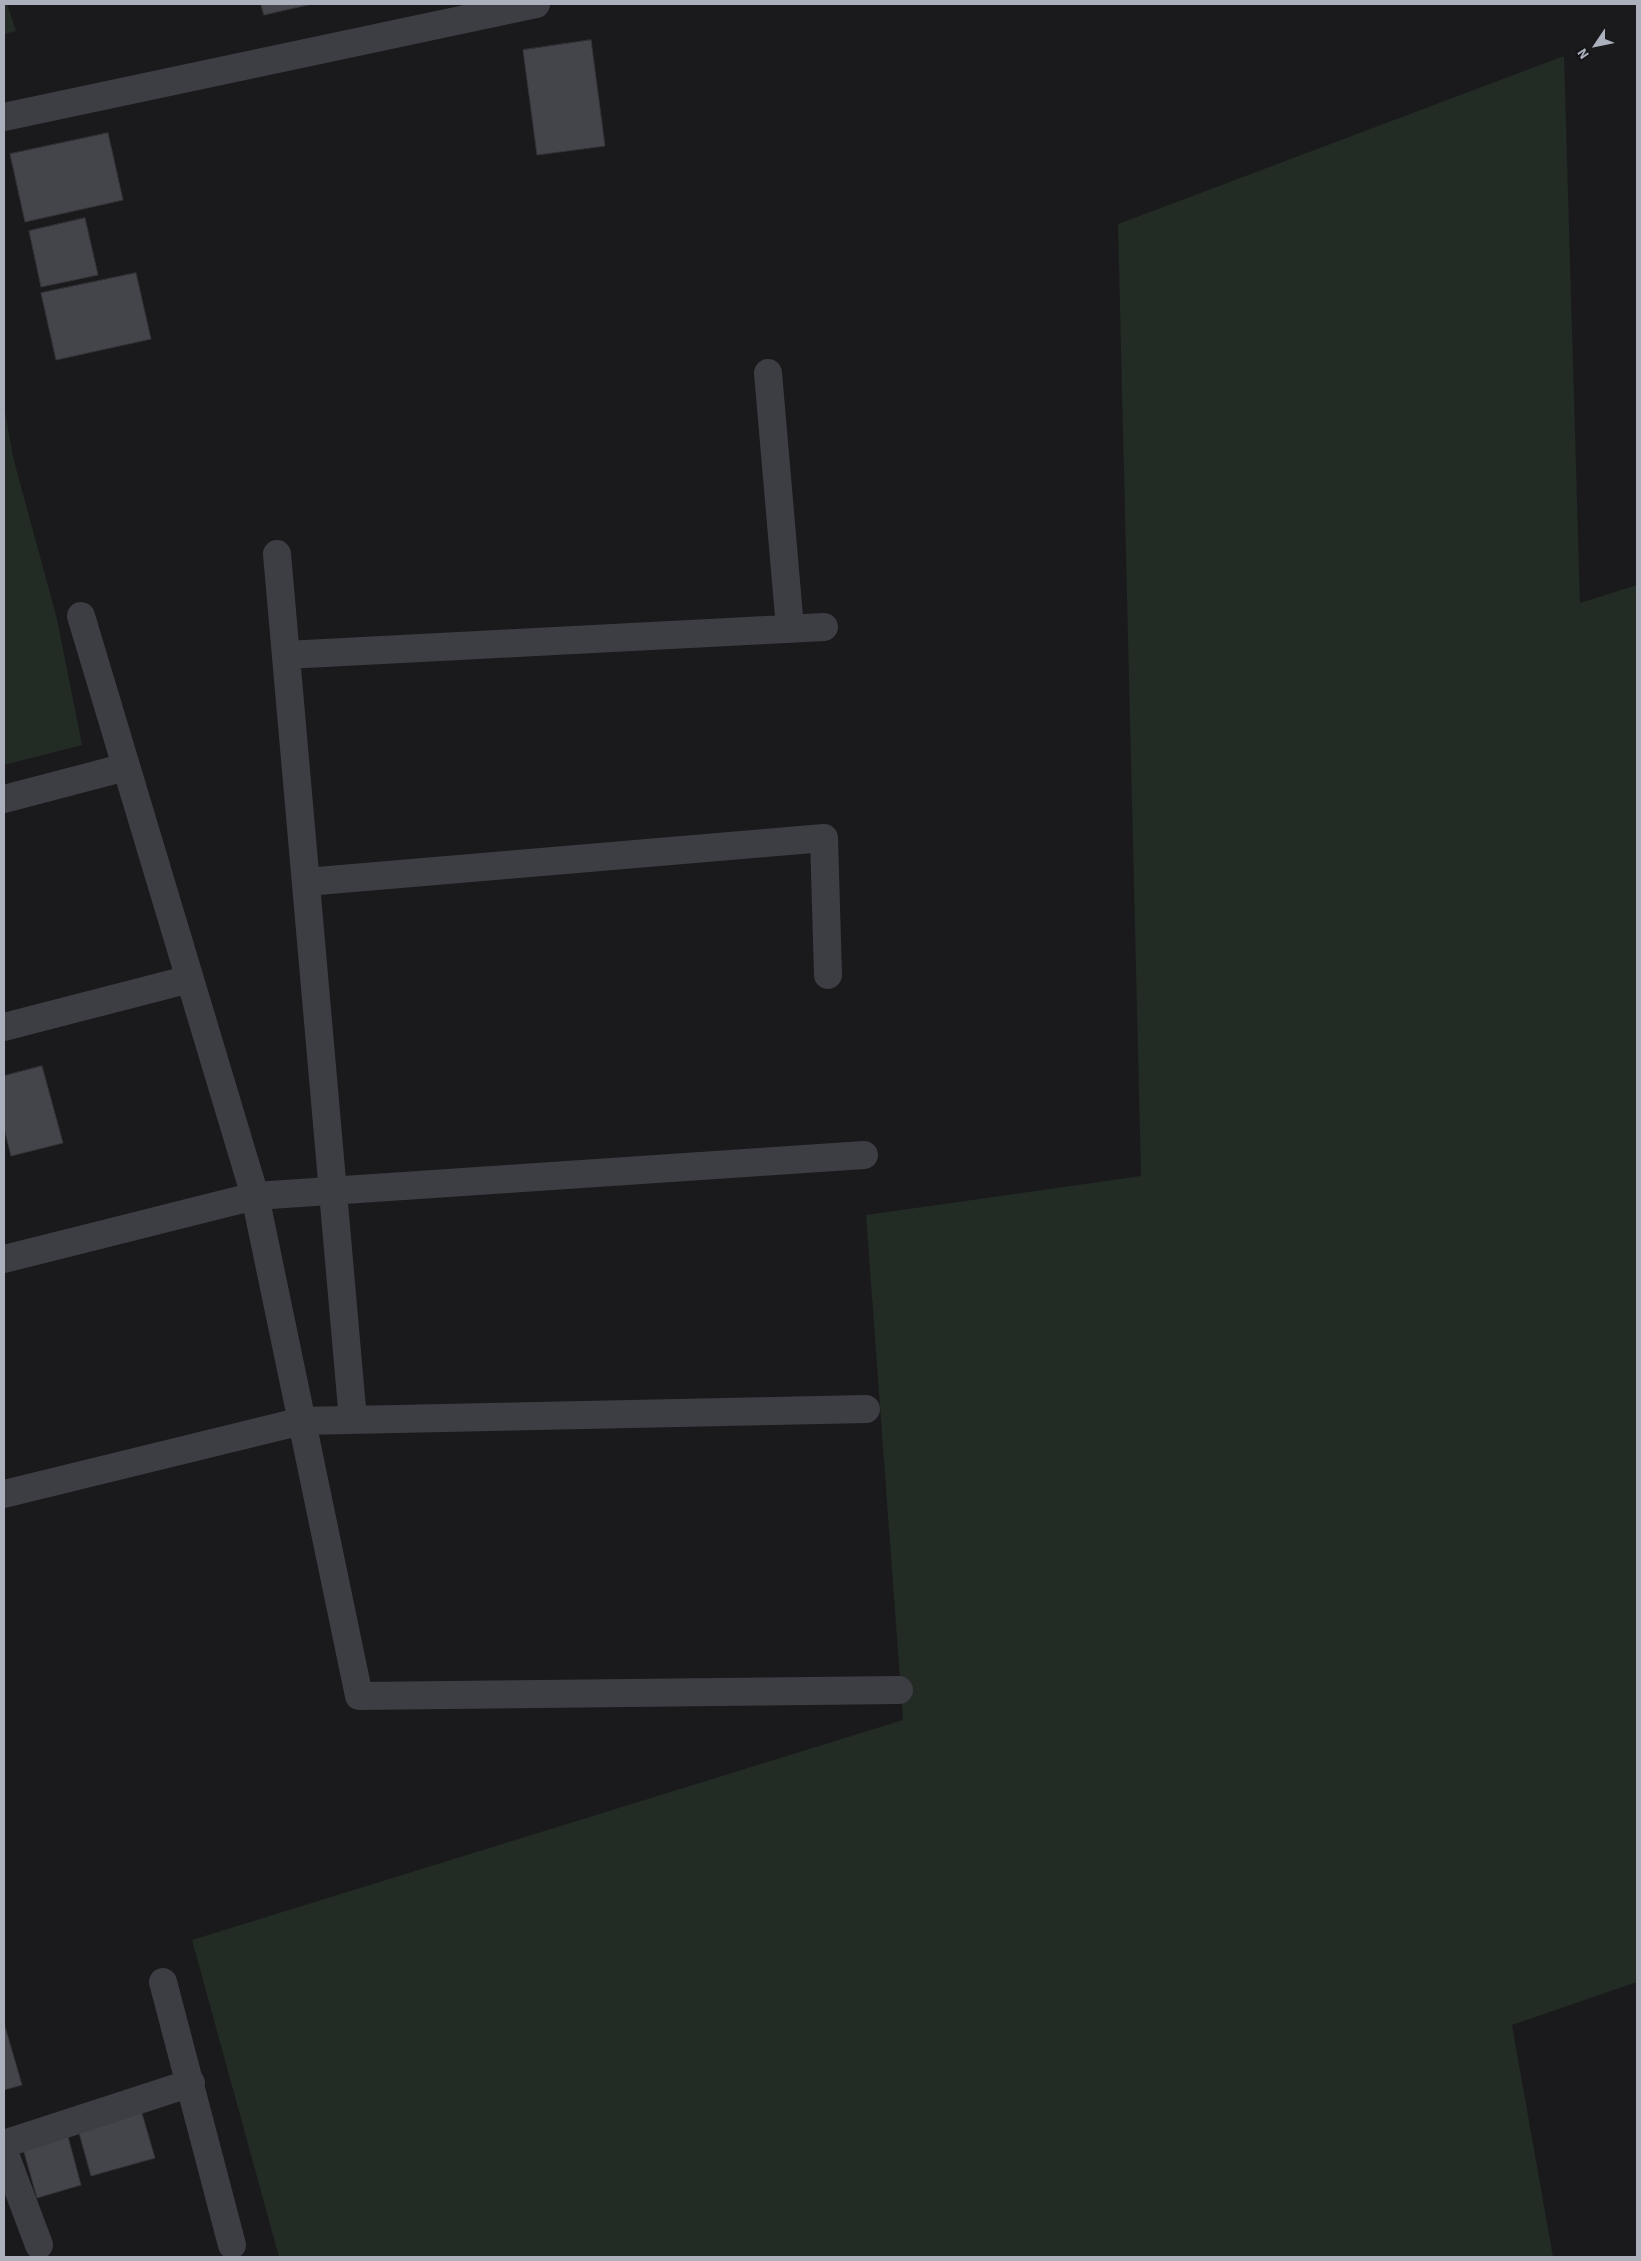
<!DOCTYPE html>
<html>
<head>
<meta charset="utf-8">
<style>
	body { margin:0 }
	#map { position:relative; width:1641px; height:2261px; overflow:hidden; background:#1a1a1d; font-family:"Source Sans 3",sans-serif }
	canvas { display:block }
	.frame { position:absolute; inset:0; border:5px solid #acb0bd; pointer-events:none }
	.north { position:absolute; left:1571px; top:20px; width:50px; height:50px; -webkit-text-stroke:4px #151518; paint-order:stroke; rotate:236deg; font-size:14px; font-weight:700; line-height:20px; text-align:center; color:#acb0bd }
	.north::after { content:''; display:block; margin:auto; width:18px; height:22px; background:#acb0bd; clip-path:polygon(50% 0,100% 100%,50% 72%,0 100%) }
</style>
</head>
<body>
<div id="map">
<canvas width="1641" height="2261"></canvas>
<div class="frame"></div>
<div class="north">N</div>
</div>
<script>
const c = document.querySelector('canvas').getContext('2d');
c.lineJoin = 'round';
function paint(path, color) {
  c.fillStyle = color;
  c.fill(path, 'evenodd');
}
function trace(path, color, width, dash) {
  c.strokeStyle = color;
  c.lineWidth = width;
  c.lineCap = dash ? 'butt' : 'round';
  c.setLineDash(dash || []);
  c.stroke(path);
}
paint(new Path2D(`
	M4,4H7L16,31L4,34Z
	M1564,56L1580,603L1637,585V1982L1512,2025L1553,2257H279L192,1940L903,1720L866,1215L1141,1176L1118,224Z
	M4,406L13,457L57,619L82,745L4,765Z`), '#222b24');
const building = new Path2D(`
	M261,4H312L264,15Z
	M591,40L605,146L537,155L523,50Z
	M108,133L123,200L25,222L10,154Z
	M85,218L98,275L41,287L29,231Z
	M136,273L151,339L56,360L41,293Z
	M42,1066L63,1143L11,1156L4,1128V1076Z
	M4,2023L22,2085L4,2090Z
	M141,2110L155,2158L91,2176L78,2129Z
	M67,2133L81,2185L37,2198L22,2145Z`);
paint(building, '#44454a');
trace(building, '#343439', 1);
trace(new Path2D(`
	M4,117L536,4
	M768,373L790,628
	M277,554L353,1420
	M81,616L255,1196L359,1696L899,1690
	M286,655L824,627
	M4,799L126,767
	M306,882L824,838L828,975
	M4,1027L190,979
	M4,1259L255,1196L864,1155
	M4,1494L302,1421L866,1409
	M163,1982L232,2245
	M4,2144L191,2083
	M4,2152L39,2245`), '#3d3d44', 28);
</script>
</body>
</html>
